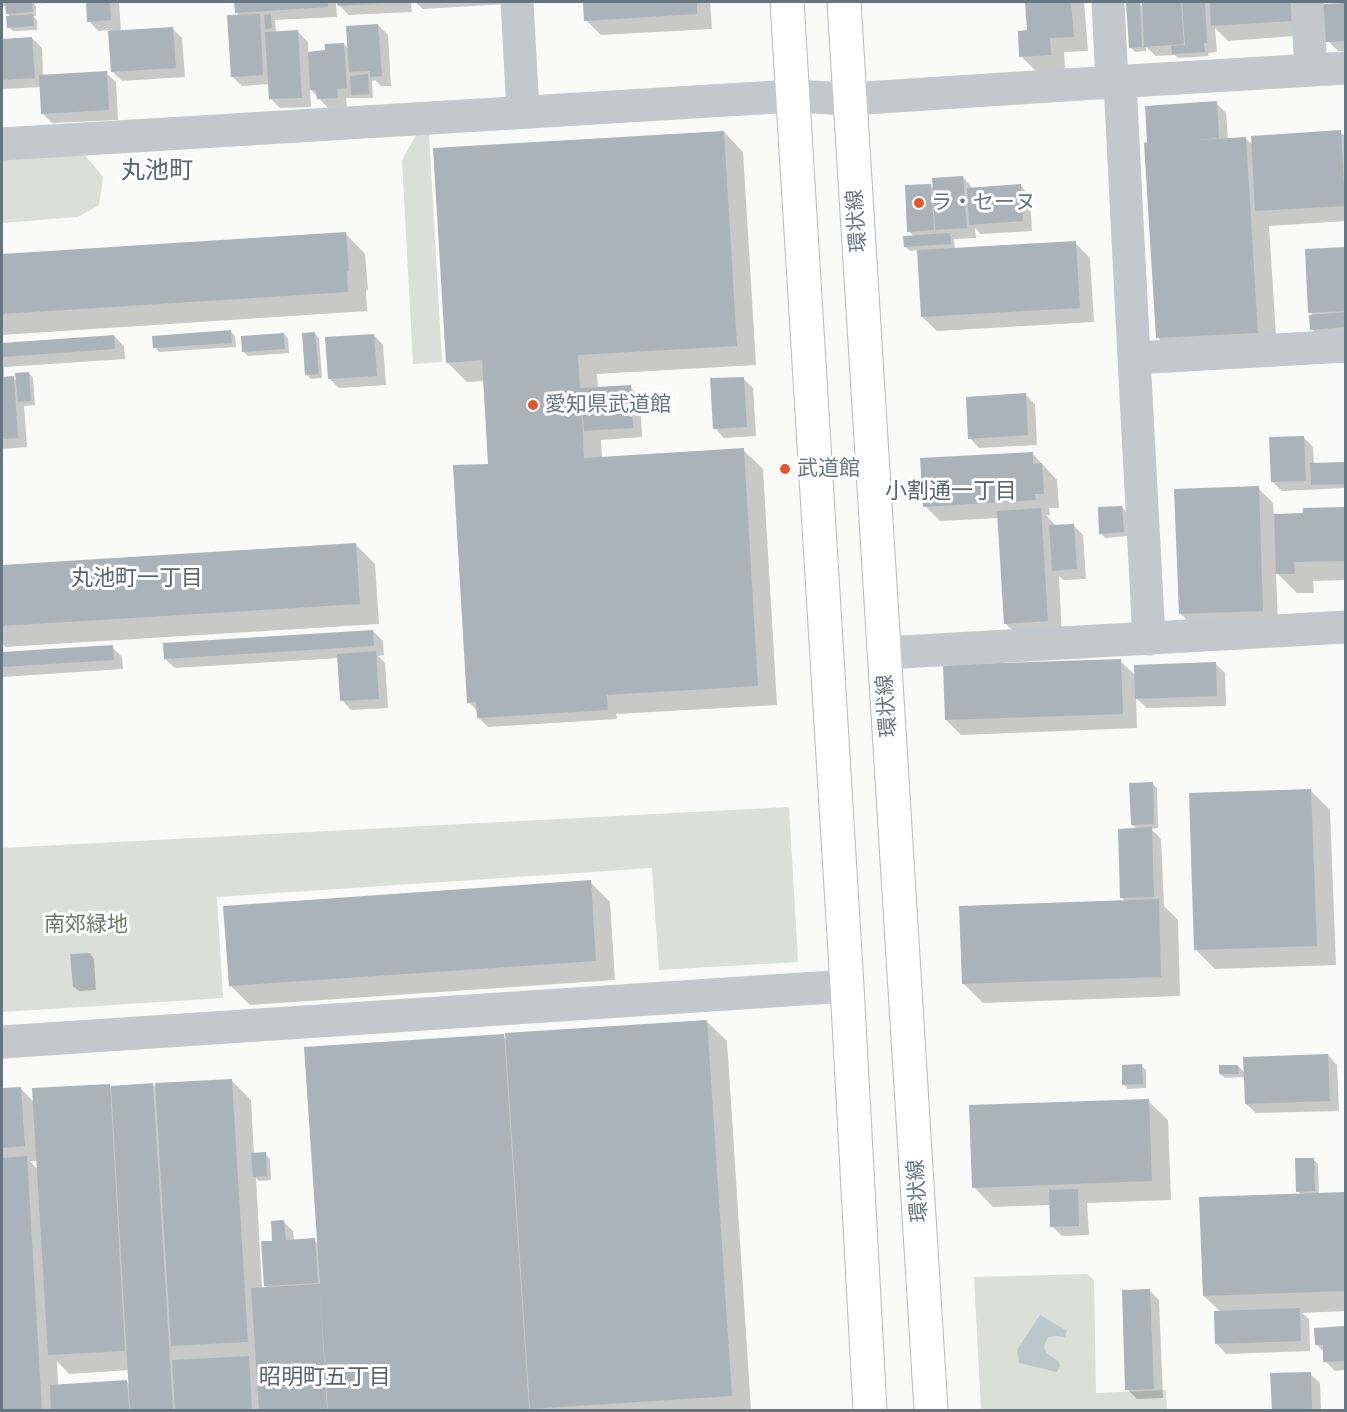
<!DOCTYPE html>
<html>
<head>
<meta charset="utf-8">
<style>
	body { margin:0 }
	#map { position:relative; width:1347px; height:1412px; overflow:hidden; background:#fafaf8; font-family:Raleway,sans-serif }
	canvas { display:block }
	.frame { position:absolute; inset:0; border:3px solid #657683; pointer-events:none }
</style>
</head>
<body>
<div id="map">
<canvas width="1347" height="1412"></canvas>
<div class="frame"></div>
</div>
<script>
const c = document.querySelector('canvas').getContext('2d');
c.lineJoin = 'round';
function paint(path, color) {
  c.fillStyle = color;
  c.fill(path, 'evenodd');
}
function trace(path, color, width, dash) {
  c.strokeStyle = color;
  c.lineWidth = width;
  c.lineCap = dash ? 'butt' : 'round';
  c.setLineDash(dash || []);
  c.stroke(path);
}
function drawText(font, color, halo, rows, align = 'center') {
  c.font = font + ' Raleway,"Noto Sans JP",sans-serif';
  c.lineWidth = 6;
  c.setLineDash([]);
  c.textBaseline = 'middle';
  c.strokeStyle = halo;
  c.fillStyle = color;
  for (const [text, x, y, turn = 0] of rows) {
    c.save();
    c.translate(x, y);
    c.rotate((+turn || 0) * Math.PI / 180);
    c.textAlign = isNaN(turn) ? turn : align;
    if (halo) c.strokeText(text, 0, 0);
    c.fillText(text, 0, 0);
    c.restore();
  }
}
paint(new Path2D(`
	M429,134L442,362L413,364L402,160L416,135Z
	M85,155L103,177L99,205L78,217L2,223V160Z
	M789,807L798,962L659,970L652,868L217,897L223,998L2,1012V848Z
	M1087,1274L1094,1280L1096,1393L1166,1390L1167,1410H981L974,1277Z`), '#dadfd7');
paint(new Path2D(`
	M1040,1315L1067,1331L1065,1337L1055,1336L1048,1337L1044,1346L1046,1353L1058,1361L1060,1366L1057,1372L1019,1363L1017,1350Z`), '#bbc7cb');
paint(new Path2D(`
	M2,2H45V3L34,4L36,6V16H33L37,20V30L13,31L8,27L11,17L7,13V6H2Z
	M87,2H119L121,32L172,28L182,38L185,77L122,81L112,71L110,30L98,31L89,21Z
	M235,2H411L412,12L349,15L336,2L337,17L275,20L276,33L298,32L308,42V53L326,52L344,44L349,50L378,25L388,35L391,86H381L375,80L372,81L373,98H346L347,107L328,108L310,89L311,107L280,108L271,99L270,84L242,86L232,76L240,16L236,12Z
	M415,2H506V4L423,9Z
	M585,2H710L712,29L601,35L586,20Z
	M1027,2H1084L1088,51L1064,52L1065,69L1036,71L1021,56L1029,32Z
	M1175,2H1181L1184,5V2H1305L1307,35L1228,41L1215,28L1217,52L1208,53L1209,56L1178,58L1175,55L1156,56L1146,47V51L1135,52L1130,47L1139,4L1144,8L1143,4Z
	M1339,2H1344V4H1346V51H1338L1321,34L1342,4Z
	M32,38L42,48L43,76L106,73L116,82L118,120L52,123L43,114L41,87L2,89V40Z
	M1216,103L1226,113L1228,140L1246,139L1253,145L1340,132L1346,137V221L1269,226L1277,352L1177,357L1158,338L1146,144Z
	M724,132L743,152L756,365L597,374L598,389L630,387L640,397L642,437L601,440L602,458L743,450L763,469L777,705L616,714L617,719L488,727L478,717V712L469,702L490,465L485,381L467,382L447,362Z
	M963,177L973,189L1021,186L1030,196L1032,231L981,234L975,228L976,238L954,239L955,250L1075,243L1090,258L1094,322L937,331L922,317L918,250L910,251L905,246L914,237L909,231L930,185L934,189Z
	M346,234L365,254L368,290H366L367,311L2,335V255Z
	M1346,249V332L1316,333L1312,329L1313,316L1310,312Z
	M231,332L235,336L236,347L159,352L155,347Z
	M284,334L288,339L289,353L248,356L244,352Z
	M315,334L319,338L322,378L311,379L306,374Z
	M374,335L383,345L386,385L339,388L329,378Z
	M114,336L124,346L125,359L4,367V378H13L18,382L29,373L33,378L35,405L24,406L27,447L2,449V344Z
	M743,378L753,388L756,436L724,438L715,428Z
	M1025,394L1035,404L1037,445L979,448L970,438Z
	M1303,437L1313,447L1314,465L1346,464V488L1282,491L1272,481Z
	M1032,453L1057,480L1059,508H1049L1050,515H1046L1055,525L1056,527L1074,526L1083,535L1086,579L1063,580L1059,576L1062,636L1020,638L1005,623L999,518L940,521L925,506Z
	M1258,488L1273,503L1274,516L1305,514L1346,508V580L1313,581L1314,593H1297L1276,572L1278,625L1195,628L1180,613Z
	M1122,507L1126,512L1127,536L1105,538L1101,533Z
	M356,545L375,564L379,624L5,647L2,643V567Z
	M373,631L383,641L384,655L378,656L385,663L388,708L351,710L342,700L339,658L175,668L165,659Z
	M112,647L122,657L123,669L2,677V654Z
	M1120,661L1136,676L1215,663L1225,673L1226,706L1147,708L1136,698L1137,728L961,735L946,720Z
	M1152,783L1157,788L1158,828L1151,829L1161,839L1164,906L1178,920L1180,996L983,1003L963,983L1126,902L1121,897L1137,829L1132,825Z
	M1310,790L1330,810L1336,965L1215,969L1196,950Z
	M590,882L610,902L615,980L250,1005L230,985Z
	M90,954L94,959L96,990L79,991L74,987Z
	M707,1022L727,1041L751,1410H2V1090L21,1089L35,1103L109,1086L111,1087L153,1085L157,1089L231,1080L251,1100L254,1155L265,1154L270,1159L271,1180L259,1181L256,1178L262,1289H268L265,1286L274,1243L283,1221L293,1231L294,1241L314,1240L318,1244L503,1036L507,1040ZM30,1161H38L39,1171ZM57,1361L69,1374L129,1370L130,1386L127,1382L58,1386Z
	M1328,1055L1337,1065L1339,1111L1256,1113L1246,1104L1245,1077L1225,1078L1220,1074L1238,1066L1245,1073Z
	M1141,1066L1146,1070V1088L1128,1089L1124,1084Z
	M1148,1101L1168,1120L1171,1200L1087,1203L1089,1235L1062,1236L1052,1226L1051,1205L993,1207L974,1187Z
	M1313,1159L1318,1164L1319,1194L1346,1193V1311L1302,1313L1309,1319L1310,1351L1226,1354L1217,1344L1221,1312L1204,1296L1301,1195L1298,1191Z
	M1149,1290L1159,1300L1163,1398L1137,1399L1127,1389Z
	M1346,1328V1370L1335,1371L1325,1361L1324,1352L1317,1345Z
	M1310,1374L1320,1383L1321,1410H1273L1272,1375Z`), '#0003');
paint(new Path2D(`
	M5,2H32L33,12L6,14Z
	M86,2H110L111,20L87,22Z
	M234,2H328V7L235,13Z
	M337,2H385V3L338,6Z
	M583,2H697V14L584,21Z
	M1025,2H1071L1074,37L1050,38L1051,55L1019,57L1018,31L1027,30Z
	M1140,2L1142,47L1129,48L1126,3Z
	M1142,2H1181L1184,44L1144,47Z
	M1182,2H1205L1207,43H1204L1205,52L1172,54L1171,46L1185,45Z
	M1210,2H1292L1293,21L1211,26Z
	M1346,3V41L1326,42L1320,35L1318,4Z
	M33,14L34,26L7,28L6,16Z
	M260,14L263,75L231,77L227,15Z
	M271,14L272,28L265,29L264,15Z
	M378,24L382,76L370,77V71L349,72L346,26Z
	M173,27L176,68L111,72L108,31Z
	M298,30L302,98L269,99L265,32Z
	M32,37L35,78L2,80V39Z
	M344,43L347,88L337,89L338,98L317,99L316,90H310L308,52L325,50V44Z
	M107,71L109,110L41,114L39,75Z
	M368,74L369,94L351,95L350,76Z
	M1217,101L1219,138L1197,140L1246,137L1258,333L1156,338L1144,143L1147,142L1145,106Z
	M1341,130L1345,206L1255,211L1251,136Z
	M724,131L737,346L578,355L580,388L631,385L633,428L584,431L581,392L584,458L744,448L758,686L607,695L608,710L477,718L476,702L467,703L453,465L488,464L482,360L446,363L433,148Z
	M963,176L967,228L935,230L932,178Z
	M931,184L934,230L907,232L905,185Z
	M1021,184L1023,221L969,225L967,188Z
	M346,232L349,271H347L348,292L2,314V254Z
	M950,233L951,244L904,247L903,236Z
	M1076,241L1080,308L921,317L917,250Z
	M1346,247V311L1308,313L1305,249Z
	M1346,312V327L1310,330L1309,315Z
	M231,330L232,343L153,348L152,336Z
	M315,332L319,374L305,375L302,333Z
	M284,333L285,349L242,352L241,336Z
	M374,334L377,376L328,379L325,337Z
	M114,335L115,349L2,357V343Z
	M29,372L31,401L18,402L15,373Z
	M14,376L18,438L2,439V377Z
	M744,377L747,427L713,429L710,378Z
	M1026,393L1028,435L968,439L966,397Z
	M1304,436L1306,481L1271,482L1269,437Z
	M1033,452V464L1042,463L1044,494H1035L1036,500L923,507L920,458Z
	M1346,462V484L1311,485L1310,463Z
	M1259,486L1263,611L1179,614L1174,489Z
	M1122,506L1124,532L1099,534L1098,507Z
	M1346,507V561L1294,562L1295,574H1276L1274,514L1303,513V508Z
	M1041,508L1048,621L1004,624L997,511Z
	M1074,524L1077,569L1052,571L1049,525Z
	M356,543L360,604L2,626V565Z
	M373,630L374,646L164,659L163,643Z
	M113,645L114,660L2,667V652Z
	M376,651L379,699L340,701L337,654Z
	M1121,659L1123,714L945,720L943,665Z
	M1216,662L1217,696L1135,699L1134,665Z
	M1153,782L1154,824L1131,825L1129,783Z
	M1311,789L1317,946L1194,950L1189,793Z
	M1152,827L1154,897L1120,898L1118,829Z
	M591,880L596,961L229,986L223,906Z
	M1159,899L1161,977L962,984L959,906Z
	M90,953L93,986L73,987L70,954Z
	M707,1020L732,1396L530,1409L505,1033Z
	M504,1034L529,1410H328L320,1290L327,1410H259L251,1288L320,1284L304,1047Z
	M1328,1054L1330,1101L1245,1104L1243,1057Z
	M1142,1064L1143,1084L1122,1085V1065Z
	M1219,1065H1238L1239,1074H1219Z
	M232,1079L248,1342L171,1346L155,1083Z
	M153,1083L173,1410H130L111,1086Z
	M110,1084L125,1351L48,1355L32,1088Z
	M21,1087L25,1146L2,1148V1088Z
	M1149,1099L1152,1181L972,1188L969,1105Z
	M266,1152L267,1176L253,1177L251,1153Z
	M27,1156L42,1410H2V1158Z
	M1295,1158H1314L1315,1191L1296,1192Z
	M1078,1189L1079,1226L1050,1227L1049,1190Z
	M1346,1192V1291L1203,1296L1199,1197Z
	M284,1220L286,1240L315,1238L318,1283L264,1286L261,1241H272L271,1221Z
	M1150,1289L1154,1389L1125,1390L1122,1290Z
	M1300,1308L1301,1341L1215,1344L1214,1311Z
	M1346,1326V1361L1323,1362V1345H1315L1314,1328Z
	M249,1356L252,1410H175L172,1360Z
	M1311,1372L1312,1410H1272L1270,1373Z
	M127,1380L129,1410H51L50,1385Z`), '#aab3b9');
const major = new Path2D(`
	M787,2L847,986L870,1410
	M844,2L931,1410`);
trace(major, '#b5babe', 35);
trace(new Path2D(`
	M517,2L523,112
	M1108,2L1112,82L1346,68
	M1307,2L1311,70
	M1120,82L1134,358L1346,346
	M2,144L793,96L849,99L1112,82
	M1134,358L1149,639
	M884,653L1346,627
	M2,1042L847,986`), '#c3c8cc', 33);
trace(major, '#fff', 33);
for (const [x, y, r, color] of [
	[919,203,6,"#e4572e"],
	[533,405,6,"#e4572e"],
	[785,469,6,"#e4572e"]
]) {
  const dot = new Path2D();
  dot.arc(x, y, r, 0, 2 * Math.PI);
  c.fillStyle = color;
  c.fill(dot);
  trace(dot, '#fff', 2);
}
drawText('21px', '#657683', '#fff', [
	["ラ・セーヌ",931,203],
	["愛知県武道館",545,405],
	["武道館",797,469]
], 'left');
drawText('21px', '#657683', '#fff', [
	["環状線",857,221,-94],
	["環状線",887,706,-94],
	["環状線",918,1191,-94]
]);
drawText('21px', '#687a64', '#fff', [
	["南郊緑地",86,925]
]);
drawText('22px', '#57646e', '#fff', [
	["小割通一丁目",951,491],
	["丸池町一丁目",137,578],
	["昭明町五丁目",325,1377]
]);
drawText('24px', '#57646e', '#fff', [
	["丸池町",157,171]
]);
</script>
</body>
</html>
